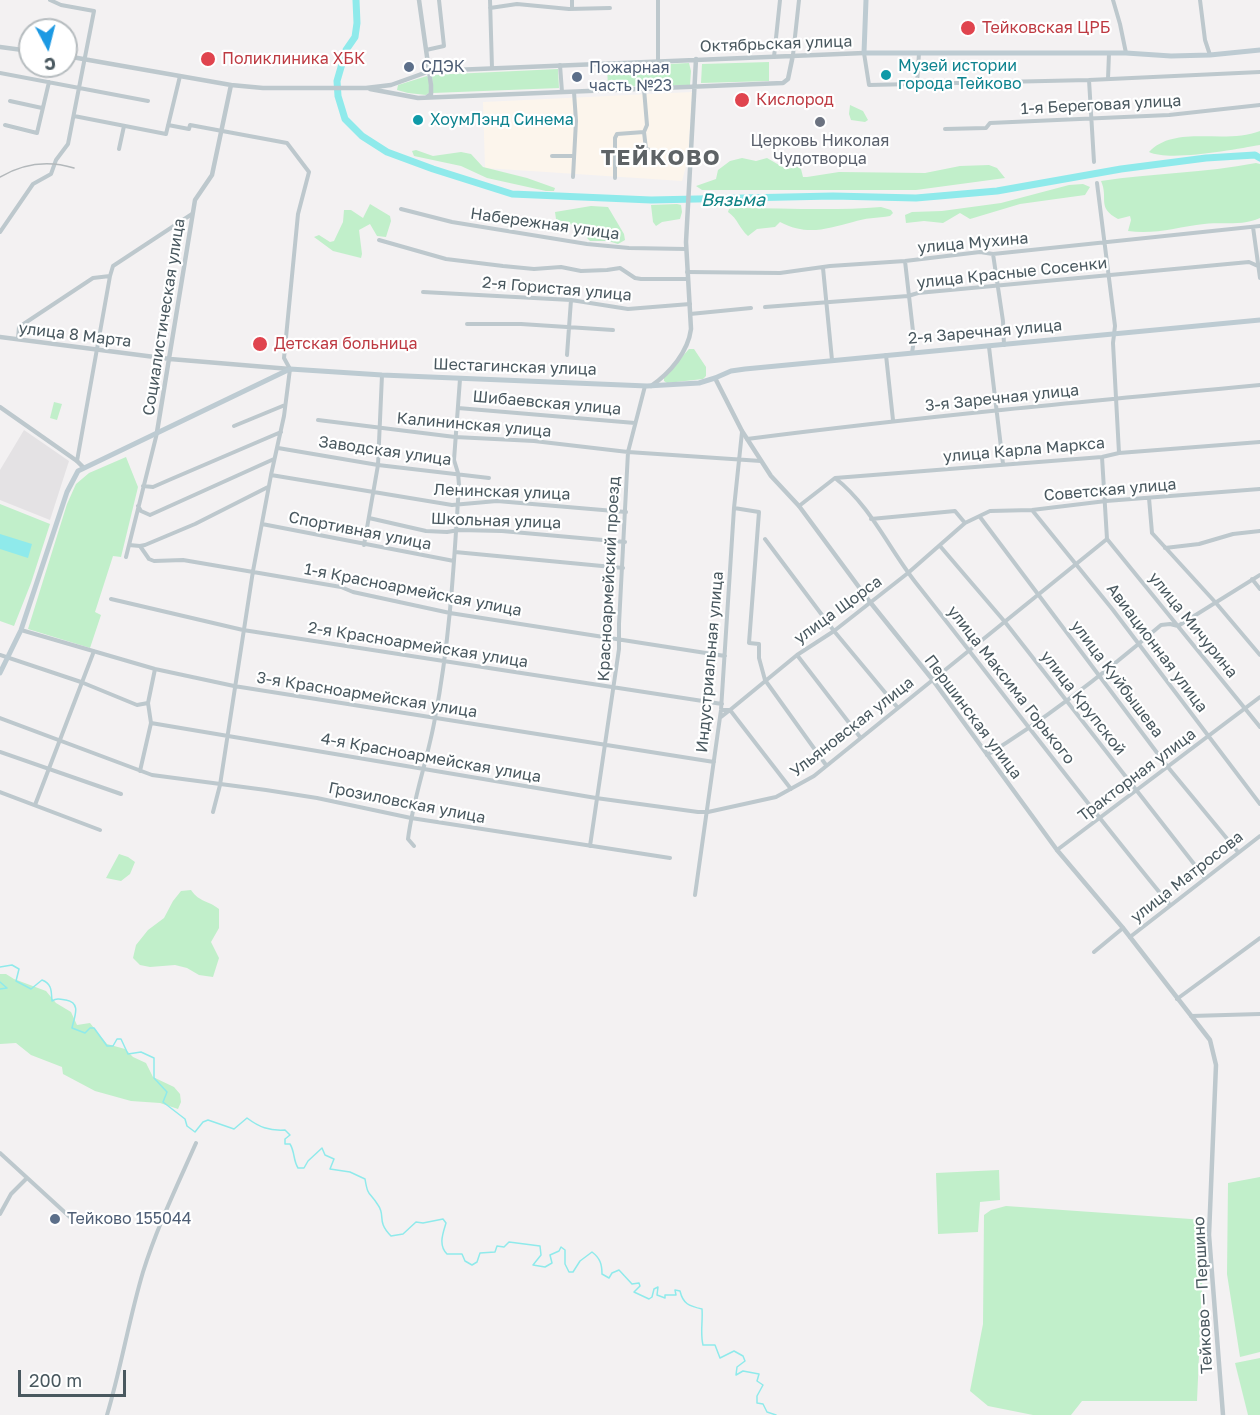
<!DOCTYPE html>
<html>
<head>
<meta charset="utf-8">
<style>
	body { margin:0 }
	#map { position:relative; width:1260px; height:1415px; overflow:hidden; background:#f3f1f2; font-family:"Golos Text",sans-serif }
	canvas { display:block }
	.north { position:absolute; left:18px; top:18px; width:60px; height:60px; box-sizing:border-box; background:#fff; border:2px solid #b6bcbf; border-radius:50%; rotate:173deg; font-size:16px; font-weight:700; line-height:24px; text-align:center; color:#49585f }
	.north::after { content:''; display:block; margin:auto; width:21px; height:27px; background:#1c99e3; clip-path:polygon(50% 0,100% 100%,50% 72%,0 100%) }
	.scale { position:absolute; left:18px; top:1370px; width:108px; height:27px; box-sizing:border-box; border:3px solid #49585f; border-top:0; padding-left:8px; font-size:18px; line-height:21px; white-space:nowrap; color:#49585f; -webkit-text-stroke:4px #fff; paint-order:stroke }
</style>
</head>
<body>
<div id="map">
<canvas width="1260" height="1415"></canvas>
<div class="north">С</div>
<div class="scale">200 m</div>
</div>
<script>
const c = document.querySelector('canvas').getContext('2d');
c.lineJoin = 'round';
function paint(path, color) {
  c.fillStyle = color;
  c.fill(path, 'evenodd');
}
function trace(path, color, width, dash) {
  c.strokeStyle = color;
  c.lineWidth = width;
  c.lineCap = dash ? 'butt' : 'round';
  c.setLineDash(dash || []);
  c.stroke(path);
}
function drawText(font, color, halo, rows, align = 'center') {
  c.font = font + ' "Golos Text",sans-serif';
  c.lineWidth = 4.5;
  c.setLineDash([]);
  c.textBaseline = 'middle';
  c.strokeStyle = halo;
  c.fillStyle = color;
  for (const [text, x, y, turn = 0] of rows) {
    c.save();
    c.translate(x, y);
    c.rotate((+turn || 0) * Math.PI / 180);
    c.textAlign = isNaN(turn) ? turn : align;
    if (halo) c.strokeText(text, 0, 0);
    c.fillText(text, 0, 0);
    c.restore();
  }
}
paint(new Path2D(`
	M692,92L688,159L682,181L485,168L483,102Z`), '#fcf5ec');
paint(new Path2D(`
	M24,430L69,461L50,520L0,500V470Z`), '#e4e2e4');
paint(new Path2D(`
	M769,62V81L701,83L702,64Z
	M689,63L691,71L690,85L608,87L607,67Z
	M558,69L559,88L433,93L432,75Z
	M427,76L429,78L430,92L426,95L408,93L397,90L398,85Z
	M850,105L863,111L868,120L865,122L851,120L849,114Z
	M1260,131V145C1236,149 1170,162 1149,152C1175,124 1225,145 1260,131Z
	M416,150L433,156L461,152L471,154L483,167L527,178L555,188L554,191H546L487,178L461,166L414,156L412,151Z
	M742,158L756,161L767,158L786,169L798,167L801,169L803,177H807L839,172L925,173L960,166L989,165L997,168L1005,178L916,190H702L696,186L716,179L718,170L730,161Z
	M1256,163L1260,164V218C1243,226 1223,222 1204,224C1178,227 1154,235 1128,231L1131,220L1130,216L1118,219C1096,207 1109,199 1101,181C1153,173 1205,173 1256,163Z
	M1083,184L1090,187L1085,195L1020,204L970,219L960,213L943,223L924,221L906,223L905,215L912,212L942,211L1001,203L1069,185Z
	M370,204L390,216L391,221L386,237L377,236L370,224L359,230L362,254L361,258L333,251L314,237L319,235L330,242L334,241L343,222L344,210H351L363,218Z
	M677,204L681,205L682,212L680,219L662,222L656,226L653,222L651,205Z
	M591,206L608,207L624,234L625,240L618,244L608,241H590L587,238L586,230L556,219L555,212Z
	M881,207L891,210L893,213L890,216C878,218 864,218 853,222C826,229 807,236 780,222L775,227L757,229L748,236C739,228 738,219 728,212L729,209L735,208C784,208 833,211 881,207Z
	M689,349H694L706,367V376L703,379L667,383L664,381V377Z
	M54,402L62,404L57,420L50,418Z
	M126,457L138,487L121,557L113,556L95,612L101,615L90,648L28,629L67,504L76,484L89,473Z
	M0,504L50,524L31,583L14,626L0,621Z
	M119,854L128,857L135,862L130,874L121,881L106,878Z
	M191,890C200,903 208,900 219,909V928L211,942L219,958L213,977L199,975L187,968L175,965L150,967L140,965L133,958L136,945L148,930L164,918L173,901L181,891Z
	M0,974H6L14,979L46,991L56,1003L71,1012L77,1025L90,1023L107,1044L125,1049L133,1057L146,1063L153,1077L174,1087L180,1094L181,1102L178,1109L160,1103L131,1101L95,1091L63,1074L62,1067L31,1055L16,1043L0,1044Z
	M999,1170L1000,1200L980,1202L978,1232L938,1234L936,1173Z
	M1260,1177V1352L1240,1357L1227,1274L1228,1183Z
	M1006,1206L1205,1220L1197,1401H1082L1071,1415H1033L988,1406L970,1391L983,1324L984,1215L991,1210Z
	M1260,1358V1415H1248L1235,1363Z`), '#c1efca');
paint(new Path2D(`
	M0,534L32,544L28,558L0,549Z`), '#8feaeb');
trace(new Path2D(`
	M0,967L12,965L19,969L16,981L31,989L42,980C53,984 51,993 52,1001C57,998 60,999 66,1000C82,1003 74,1017 72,1028L85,1033L90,1028H94L107,1046H113L117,1039H121L128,1054L141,1052L154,1058V1078L167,1092L163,1102L185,1119L187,1126L195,1132L203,1122L208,1120L234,1129L247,1118C259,1127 269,1131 285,1130L290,1135L285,1139V1144H290C295,1152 293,1160 298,1168H304L308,1161L322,1148L325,1155L334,1159L330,1169L350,1172L365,1179C368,1197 369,1191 378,1205C386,1216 376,1221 391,1236L403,1234L416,1222L423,1223L443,1219L446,1223C443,1233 438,1245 447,1254H462L465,1261L472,1265L477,1262L480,1253L495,1252L497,1246L504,1247L509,1242L540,1246L541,1255L533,1265L545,1267L552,1263L550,1255L559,1251L561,1247L565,1250V1264L569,1272H573L580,1261L592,1252C600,1258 602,1264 602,1274L609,1278L612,1273L619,1270L632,1284L639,1283L640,1286L634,1292L649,1299L652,1297L654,1289L658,1287L657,1295L665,1298V1295H676L675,1290L680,1291C683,1304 689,1306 702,1309C703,1322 700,1333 703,1345H715L720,1358L734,1351L743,1356L745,1361L737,1367L736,1375L743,1371L759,1374L757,1381L763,1385L757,1396V1403L763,1404L767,1412L776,1415
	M0,982L7,988L0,989`), '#8feaeb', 1.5);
trace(new Path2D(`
	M356,0L357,23L355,37L346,50L337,81L338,96L345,119L362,136L387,152L433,169L512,194L651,200L833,196L916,198L997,191L1121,169L1206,158L1255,155L1260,158`), '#8feaeb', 7);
trace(new Path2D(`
	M490,0L492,68
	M1113,0L1120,24L1126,53
	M1200,0L1205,40L1210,55
	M490,8L517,4L569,9L610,8
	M572,9V0
	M426,50L444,46L439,0
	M864,53L869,85L1089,80L1260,72
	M793,55L799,0
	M774,57L780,0
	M658,61V0
	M560,65L562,92
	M0,73L148,101
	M1108,79L1109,53
	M1089,80L1094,162
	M917,85L919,53
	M10,101L42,108
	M74,116L166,134L180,76
	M5,125L37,133L49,82
	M168,125L189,129L190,125L287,143L309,172L298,214L284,358L290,369L284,416L271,475L253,571L220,785L213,812
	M945,129L986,128L990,123L1169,115L1260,105
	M644,132L646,149L661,153
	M119,149L124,126
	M552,156H574
	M573,177L576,121L574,92
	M615,178V138L617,134L644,132L647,125L644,89
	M1097,183L1115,326L1113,343L1119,453
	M401,209L452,222L587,244L629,248L686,249
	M1253,227L1260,278
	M0,232L33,184L51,174L56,160L68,144L94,11L61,5L50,0
	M379,240L446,259L503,266L534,269L561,267L581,271L607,270L620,268L635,278L641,279H687
	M993,254L1003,321L1004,345
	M905,261L914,340L912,353
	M823,268L832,360
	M687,272L780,273L830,266L905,261L980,252L993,254L1260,226
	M423,292L571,300L628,309L690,304
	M765,307L908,296L918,293L1249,262L1260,267
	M690,314L751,308
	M467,324H521L613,330
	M18,339L19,327L93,278L110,276L113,266L192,214
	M989,347L1003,464
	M567,355L571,300
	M886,355L893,420
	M458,408L635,423
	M318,420L455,437L534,441L628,452L761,461
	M234,426L285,405
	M747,439C918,417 1089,401 1260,385
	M278,448L378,465L489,478
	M1102,457L1107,539
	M77,461L110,276
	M271,475L452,505L497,501L626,512
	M835,478C870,505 889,549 916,583C1001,690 1083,800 1170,905
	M143,486L153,487L169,480L281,432
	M1149,498L1152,533L1216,603L1260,655
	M138,506L141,511L150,515L274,459
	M799,506L835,478L1102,457L1119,453L1260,442
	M734,508L759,512L749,643L759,644V658L765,680L826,765
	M1032,510L1113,610L1260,804
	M980,517L1167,766L1238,852
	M369,518L426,531L447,532L459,530L502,531L625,542
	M871,519L955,511L965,523
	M262,524L454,561
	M765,539L834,631L898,708
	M1107,539L1260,727
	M129,545L140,546L145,545L195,524L268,487
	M364,545L378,465L382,375
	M140,546L149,559L154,561L183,560L341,587L353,592L450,613L725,656
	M940,546L1005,622L1205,878
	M1165,548L1199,544L1233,534L1260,531
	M455,552L623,568
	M126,557L157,433
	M1252,579L1260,589
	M111,599L243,630L722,704
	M21,630L155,669L234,686L714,762
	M0,655L81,682L137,705L148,703
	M797,655L860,737
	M721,710H730L797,655L834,631L908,573L965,523L990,511L1032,510L1106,501L1260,489
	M721,717L730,710L791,789
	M0,718L152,775L266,790L317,798L411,818L670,858
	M151,723L596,798L698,812H708L776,797L814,776L1107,539
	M0,752L121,794
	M987,755C1049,717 1106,672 1161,625L1170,624L1178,626L1260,575
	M140,771L151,723L148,703L155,669
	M0,792L100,830
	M35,805L94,651
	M414,846L408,839C413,798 428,759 435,718C450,641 454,563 459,485L458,473L454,460L460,379
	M590,846L619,649V624L628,452L645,386
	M1057,850L1260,697
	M695,895L721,710L734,508L742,432
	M1130,937L1260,836
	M1094,952L1123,928
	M1177,999L1260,938
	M1191,1016L1260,1014
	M0,1153L71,1218
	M0,1214L11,1194L27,1178
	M107,1415C121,1368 129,1319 143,1272C157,1227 177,1186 196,1143`), '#bdc8cd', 4);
trace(new Path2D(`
	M419,0L431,85V94L427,97
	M0,47L30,51
	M66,56L231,85L263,88H366L391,85L430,71L864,53
	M370,89L418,98L783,83L788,79L793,55
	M0,337L170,359L290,369
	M715,378L742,431L771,476L799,506L870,602L932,679L1057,850L1123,928L1210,1040L1216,1065L1209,1235L1223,1415
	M651,386C670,373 688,352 691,329L686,242L696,59
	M0,407L77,461L83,467
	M157,432L195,200L212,175L231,85`), '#bdc8cd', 4.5);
trace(new Path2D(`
	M866,0L864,53H1126L1171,56L1210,55L1260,50
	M0,673L21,630L67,492L78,471L290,369L382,375L647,386L699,383L715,378L731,371L745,369L1260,320`), '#bdcbd2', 5);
trace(new Path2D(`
	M0,177C24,163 48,160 74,168`), '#b3b8bb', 1.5);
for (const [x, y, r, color] of [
	[968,28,8,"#e0444e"],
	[208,59,8,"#e0444e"],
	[409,67,6,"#5c6f8a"],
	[886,75,6,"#0f9aa8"],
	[577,77,6,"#5c6f8a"],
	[742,100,8,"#e0444e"],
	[418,120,6,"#0f9aa8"],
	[820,122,6,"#6b7280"],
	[260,344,8,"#e0444e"],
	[55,1219,6,"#5c6f8a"]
]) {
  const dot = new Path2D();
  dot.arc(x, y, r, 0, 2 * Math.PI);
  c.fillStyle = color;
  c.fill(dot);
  trace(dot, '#fff', 2);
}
drawText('16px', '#be3a42', '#fff', [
	["Тейковская ЦРБ",982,28],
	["Поликлиника ХБК",222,59],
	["Кислород",756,100],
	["Детская больница",274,344]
], 'left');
drawText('16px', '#49585f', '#fff', [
	["Октябрьская улица",776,44,-2],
	["1-я Береговая улица",1101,105,-3],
	["Набережная улица",545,224,8],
	["улица Мухина",973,243,-5],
	["улица Красные Сосенки",1012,273,-6],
	["2-я Гористая улица",557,289,5],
	["Социалистическая улица",164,317,-81],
	["2-я Заречная улица",985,332,-5],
	["улица 8 Марта",75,335,7],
	["Шестагинская улица",515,367,2],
	["3-я Заречная улица",1002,398,-6],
	["Шибаевская улица",547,403,5],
	["Калининская улица",474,425,5],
	["улица Карла Маркса",1024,450,-5],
	["Заводская улица",385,451,8],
	["Советская улица",1110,490,-5],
	["Ленинская улица",502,492,2],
	["Школьная улица",496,521,2],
	["Спортивная улица",360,531,11],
	["Красноармейский проезд",609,579,-87],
	["1-я Красноармейская улица",413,590,11],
	["улица Щорса",838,610,-36],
	["улица Мичурина",1193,625,51],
	["2-я Красноармейская улица",418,645,9],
	["Авиационная улица",1157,648,53],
	["Индустриальная улица",710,662,-85],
	["улица Куйбышева",1117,679,53],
	["улица Максима Горького",1011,685,52],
	["3-я Красноармейская улица",367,695,9],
	["улица Крупской",1083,703,52],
	["Першинская улица",973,717,53],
	["Ульяновская улица",852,727,-38],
	["4-я Красноармейская улица",431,758,10],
	["Тракторная улица",1137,775,-37],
	["Грозиловская улица",407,803,11],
	["улица Матросова",1187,877,-38],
	["Тейково — Першино",1203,1295,-93]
]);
drawText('16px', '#0d838f', '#fff', [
	["Музей истории",898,66],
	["города Тейково",898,84],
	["ХоумЛэнд Синема",430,120]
], 'left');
drawText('16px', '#4e5e75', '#fff', [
	["СДЭК",421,67],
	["Пожарная",589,68],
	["часть №23",589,86],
	["Тейково 155044",67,1219]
], 'left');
drawText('16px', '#5b616d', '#fff', [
	["Церковь Николая",820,141],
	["Чудотворца",820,159]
]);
drawText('italic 18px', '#0f8385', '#fff', [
	["Вязьма",733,200]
]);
c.letterSpacing = '1.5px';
drawText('bold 22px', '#5e6366', '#fff', [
	["ТЕЙКОВО",661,158]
]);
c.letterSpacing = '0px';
</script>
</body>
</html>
